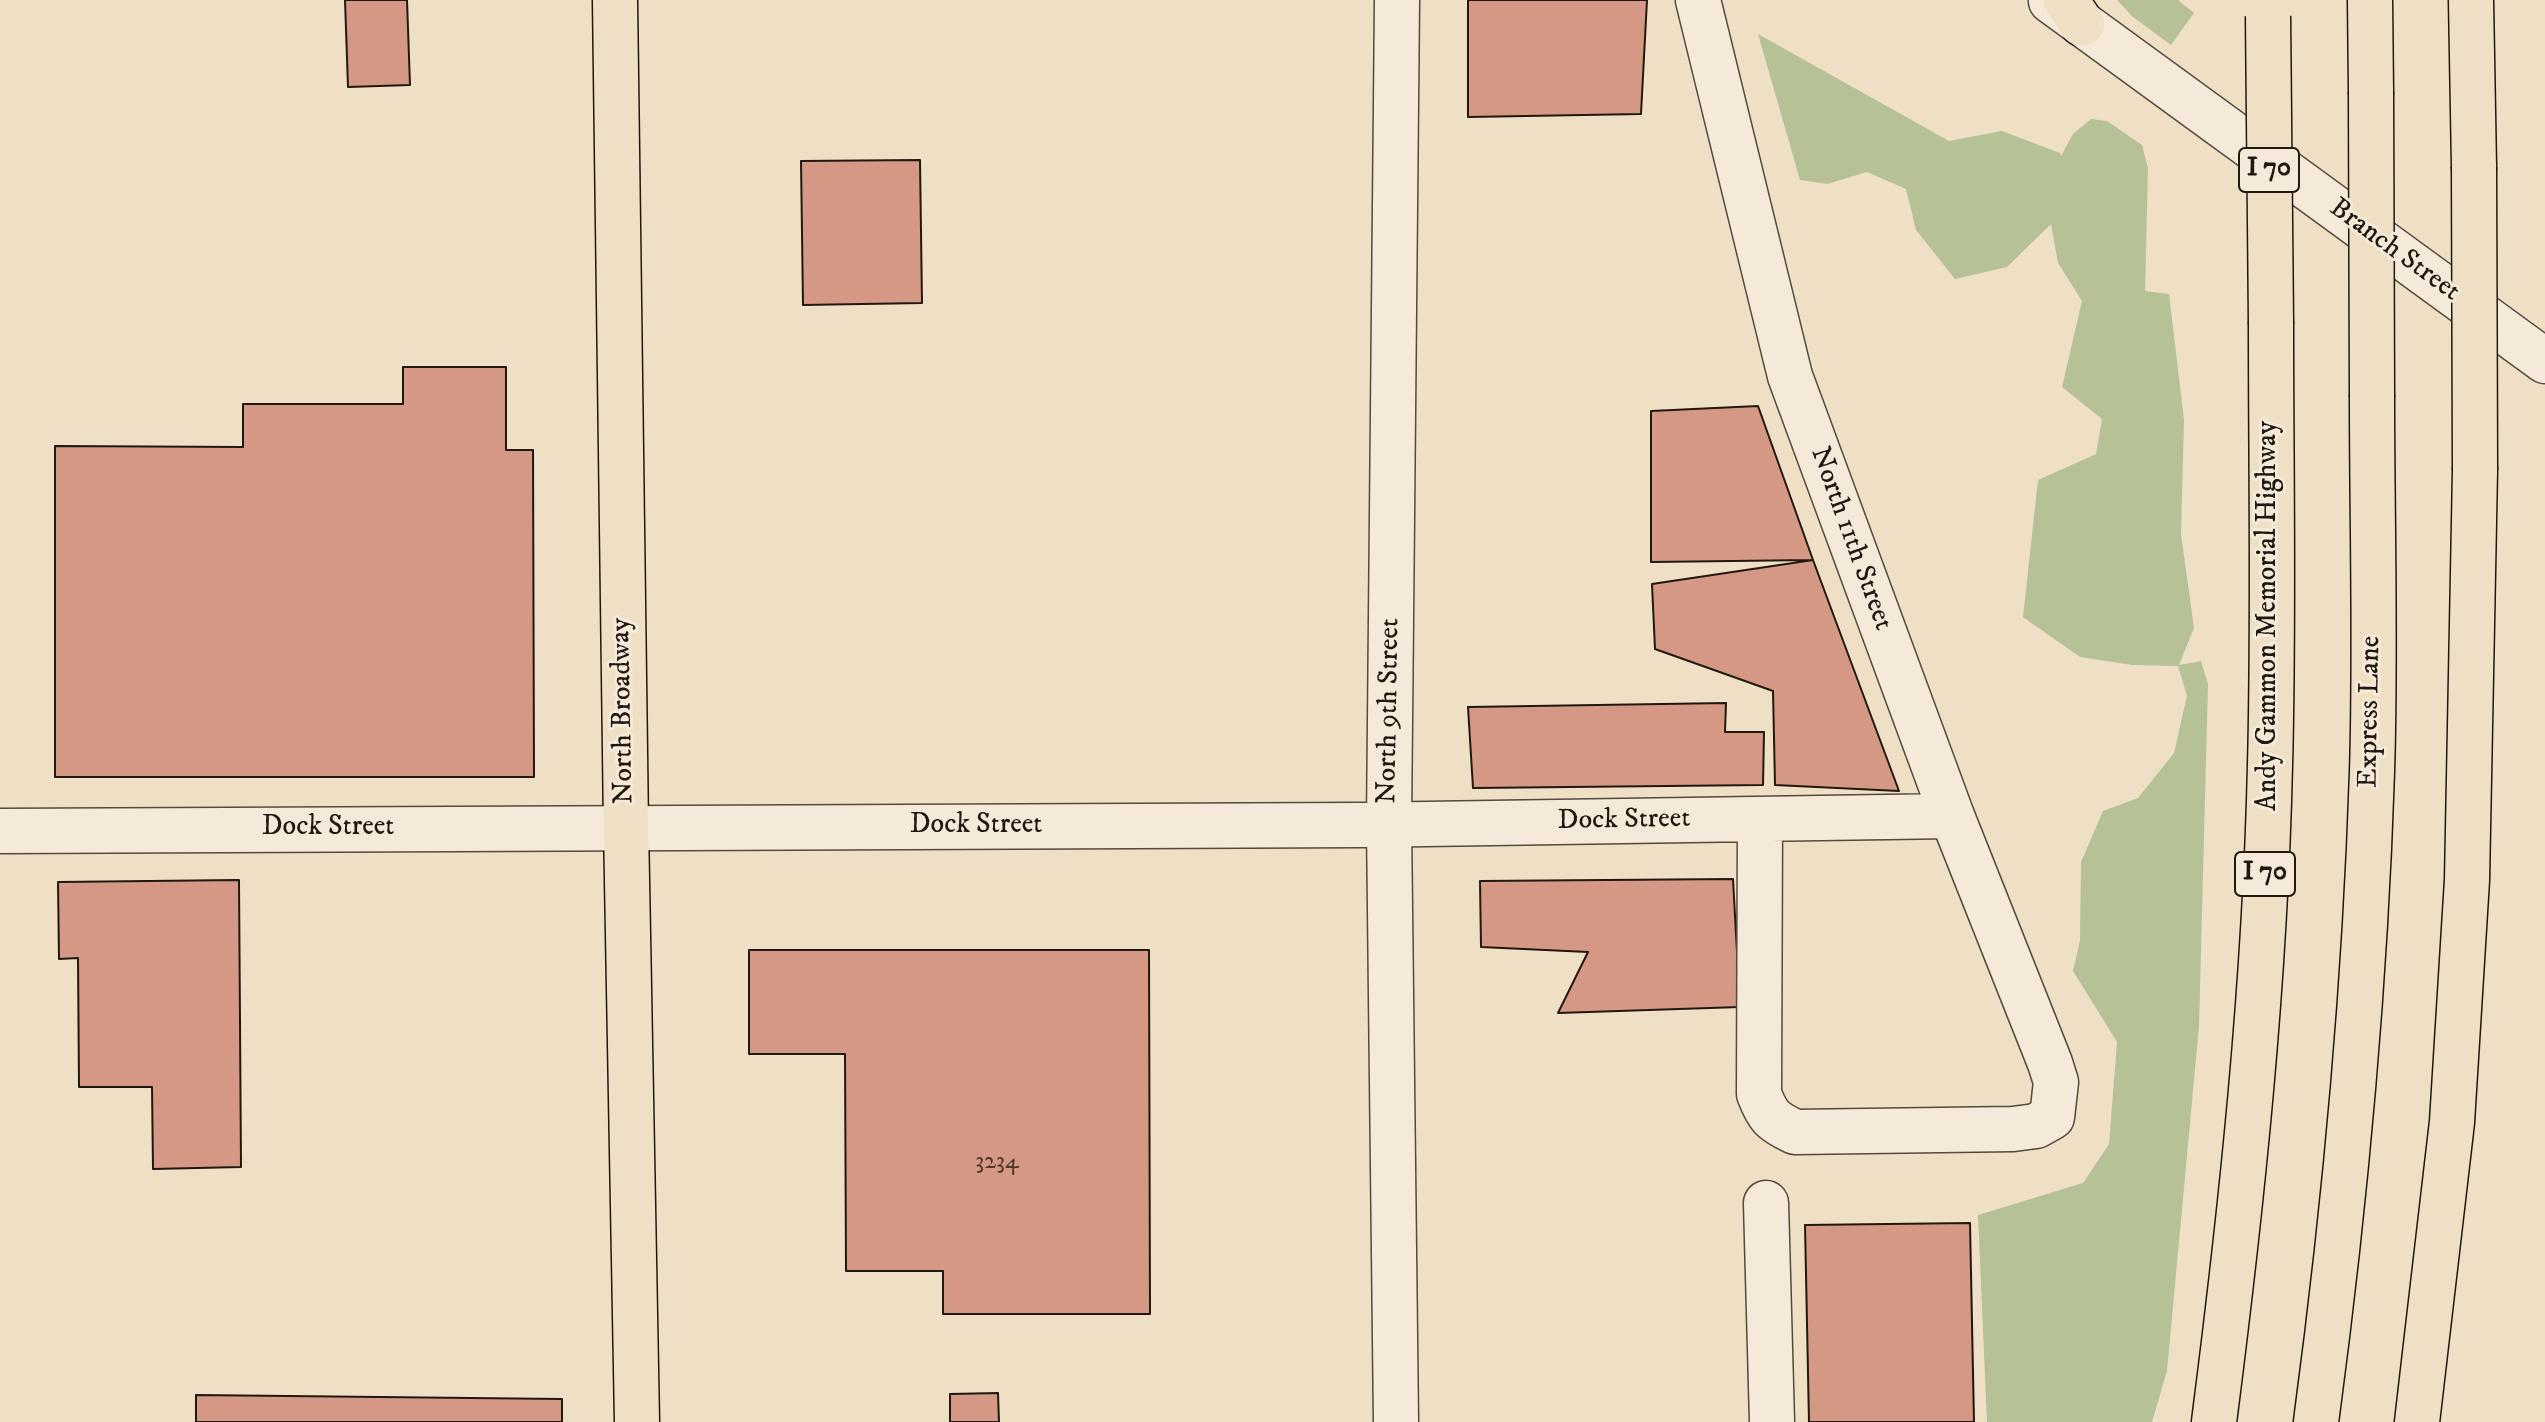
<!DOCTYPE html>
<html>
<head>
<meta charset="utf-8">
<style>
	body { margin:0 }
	canvas { display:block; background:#efdfc4 }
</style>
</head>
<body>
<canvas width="2545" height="1422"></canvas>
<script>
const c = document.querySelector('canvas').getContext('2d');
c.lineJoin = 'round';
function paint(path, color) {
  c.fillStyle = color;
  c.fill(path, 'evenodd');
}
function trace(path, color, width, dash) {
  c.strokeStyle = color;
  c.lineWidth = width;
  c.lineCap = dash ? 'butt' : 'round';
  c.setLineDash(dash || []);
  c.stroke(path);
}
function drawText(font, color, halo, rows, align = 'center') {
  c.font = font + ' "IM FELL DW Pica",serif';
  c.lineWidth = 6;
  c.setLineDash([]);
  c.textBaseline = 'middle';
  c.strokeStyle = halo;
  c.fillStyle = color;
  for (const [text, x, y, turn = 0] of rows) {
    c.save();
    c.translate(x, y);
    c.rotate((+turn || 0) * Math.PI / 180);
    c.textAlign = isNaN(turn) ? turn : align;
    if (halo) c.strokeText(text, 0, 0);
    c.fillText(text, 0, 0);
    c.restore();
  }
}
paint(new Path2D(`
	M2117,0H2178L2194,13L2171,45L2133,17Z
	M1758,34L1949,141L2002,131L2060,153L2061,156L2073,134L2091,119L2107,121L2142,145L2148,168L2145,291L2169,294L2184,420L2181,534L2194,628L2179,665L2201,661L2208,684L2199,1026L2167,1371L2152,1422H1987L1978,1215L2083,1183L2109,1144L2117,1042L2073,971L2080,940L2081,862L2103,811L2138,798L2174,753L2187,696L2178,666L2132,665L2080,657L2023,617L2038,480L2096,454L2102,419L2062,387L2082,301L2058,263L2051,224L2007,267L1955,279L1916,230L1906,189L1867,172L1827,184L1800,180Z`), '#b6c296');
const building = new Path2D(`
	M345,0H407L410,85L348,87Z
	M1468,0H1647L1641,114L1468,117Z
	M920,160L922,303L803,305L801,161Z
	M403,367H506V450H533L534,777H55V446L243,447V404H403Z
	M1758,406L1813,560L1651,562V411Z
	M1813,560L1899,791L1775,785L1773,691L1655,649L1652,584Z
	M1726,703L1725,732H1764L1763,785L1473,788L1468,707Z
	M1733,879L1740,1007L1558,1013L1588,952L1481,947L1480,881Z
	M239,880L241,1167L153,1169L152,1087H79L78,958L59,959L58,882Z
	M749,950H1149L1150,1314H943V1271H846L845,1054H749Z
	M1970,1223L1974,1422H1809L1805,1225Z
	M998,1393L999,1422H950V1394Z
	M196,1395L562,1399V1422H196Z`);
paint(building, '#d59885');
trace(building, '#211810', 2);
const minor = new Path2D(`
	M1698,0L1790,376L1952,816L2050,1063L2056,1082L2052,1117L2036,1126L2013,1129L1795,1132C1772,1121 1768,1117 1759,1094L1760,819
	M2051,1L2545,361
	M0,831L1360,825L1952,816
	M1766,1203L1772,1422
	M1396,1422L1389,824L1397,0`);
const major = new Path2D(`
	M615,0L626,826L637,1422`);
const highway = new Path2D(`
	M2066,0L2082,24
	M2370,0L2371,92
	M2471,0L2474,167
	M2214,1422C2242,1204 2265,985 2270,765C2274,618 2271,471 2271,324
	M2316,1422C2345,1206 2365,990 2372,772C2376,647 2372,522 2372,397
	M2417,1422L2452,1122L2467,880L2475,470`);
trace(minor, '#544a3d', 47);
trace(major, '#211810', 47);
trace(highway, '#211810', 47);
trace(minor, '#f5ead9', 44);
trace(major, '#efdfc4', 44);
trace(highway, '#efdfc4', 44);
const highwayBridge = new Path2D(`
	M2268,16L2271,324
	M2371,92L2372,397
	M2474,167L2475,470`);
trace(highwayBridge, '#211810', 47, []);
trace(highwayBridge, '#efdfc4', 44);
drawText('24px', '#4e382d', null, [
	["3234",997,1163]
]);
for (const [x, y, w] of [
	[2269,170,60],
	[2265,874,60]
]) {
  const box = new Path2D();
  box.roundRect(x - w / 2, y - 22, w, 44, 6);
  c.fillStyle = '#f5ead9';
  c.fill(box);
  trace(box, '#211810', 2);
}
drawText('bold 26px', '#211810', null, [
	["I 70",2269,170],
	["I 70",2265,874]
]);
drawText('28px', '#211810', '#f5ead9', [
	["Branch Street",2394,251,36],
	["North 11th Street",1850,539,70],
	["Andy Gammon Memorial Highway",2269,616,-90],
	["North Broadway",624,711,-91],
	["North 9th Street",1390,711,-89],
	["Express Lane",2371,712,-89],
	["Dock Street",1624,821,-1],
	["Dock Street",976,826],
	["Dock Street",328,828]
]);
</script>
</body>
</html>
